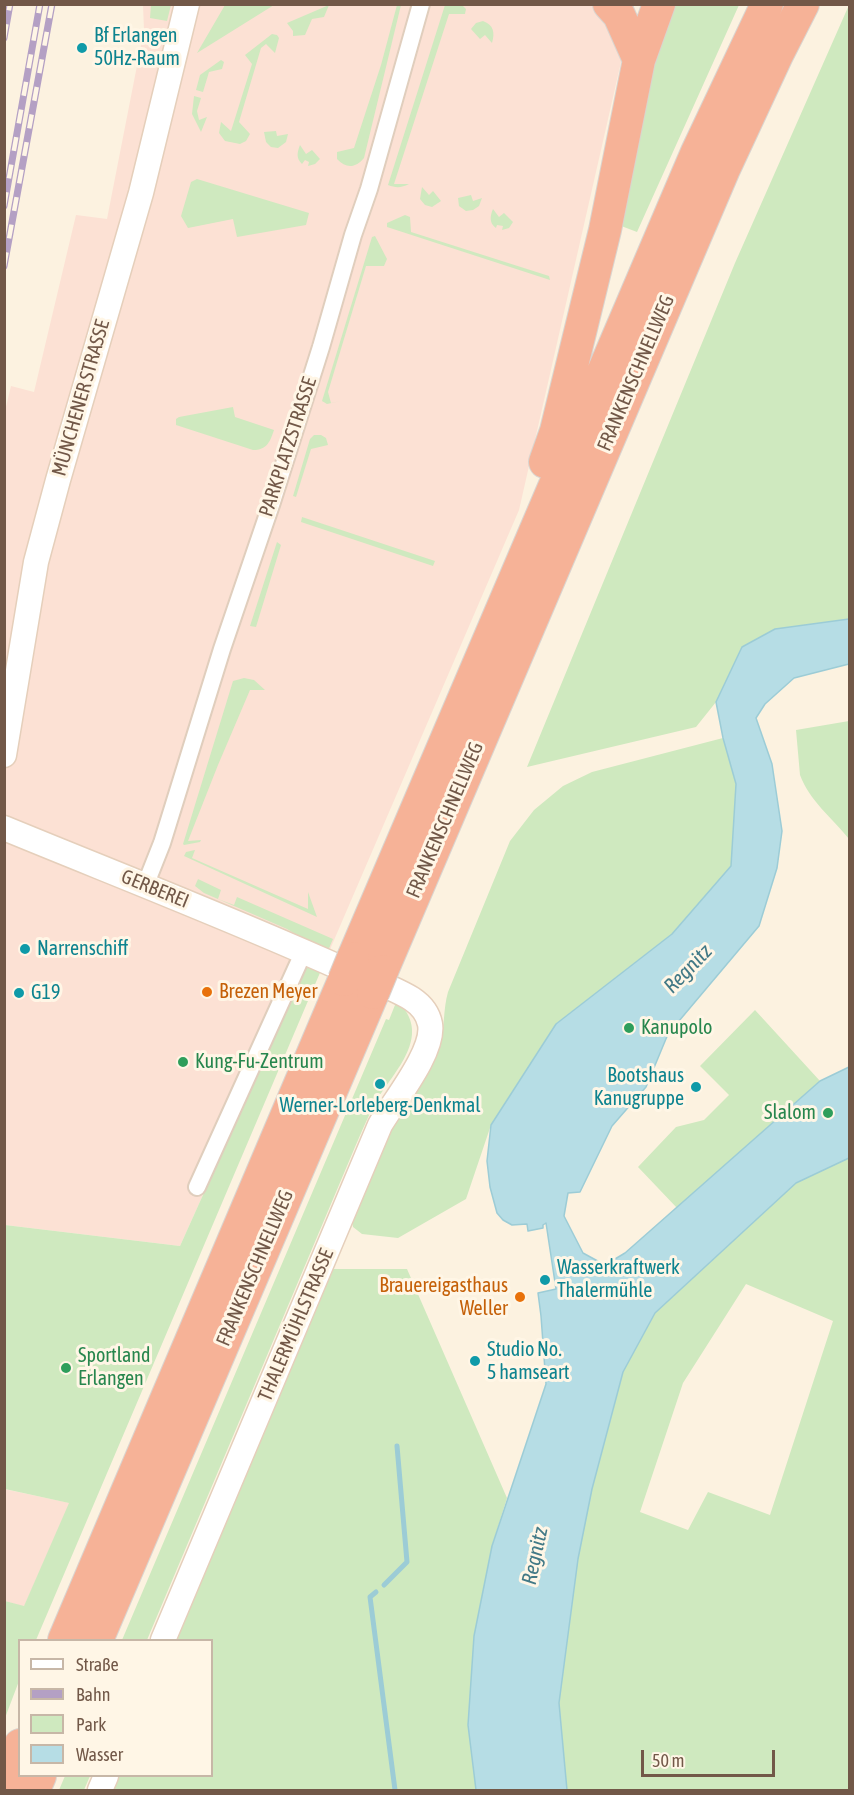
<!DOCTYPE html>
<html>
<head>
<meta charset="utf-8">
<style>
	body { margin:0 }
	#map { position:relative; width:854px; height:1795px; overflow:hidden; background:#fcf2e0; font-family:"Asap Condensed",sans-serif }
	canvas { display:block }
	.frame { position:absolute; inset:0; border:6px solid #725848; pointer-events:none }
	.legend { position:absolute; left:18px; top:1639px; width:195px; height:138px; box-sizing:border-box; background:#fff6e6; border:2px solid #c7b7a7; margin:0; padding:8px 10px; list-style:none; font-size:18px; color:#725848 }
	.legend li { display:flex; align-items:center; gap:12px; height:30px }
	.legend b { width:30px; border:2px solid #c7b7a7 }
	.scale { position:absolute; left:641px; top:1750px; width:134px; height:27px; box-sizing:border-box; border:3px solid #725848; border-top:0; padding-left:8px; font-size:18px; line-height:21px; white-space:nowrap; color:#725848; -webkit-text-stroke:4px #fff6e6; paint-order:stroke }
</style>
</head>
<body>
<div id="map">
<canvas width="854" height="1795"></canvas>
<div class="frame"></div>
<ul class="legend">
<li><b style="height:8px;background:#fff"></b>Straße</li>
<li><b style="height:8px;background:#b4a0c4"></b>Bahn</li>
<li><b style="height:16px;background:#cfe9bf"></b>Park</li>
<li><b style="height:16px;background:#b6dde5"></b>Wasser</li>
</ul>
<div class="scale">50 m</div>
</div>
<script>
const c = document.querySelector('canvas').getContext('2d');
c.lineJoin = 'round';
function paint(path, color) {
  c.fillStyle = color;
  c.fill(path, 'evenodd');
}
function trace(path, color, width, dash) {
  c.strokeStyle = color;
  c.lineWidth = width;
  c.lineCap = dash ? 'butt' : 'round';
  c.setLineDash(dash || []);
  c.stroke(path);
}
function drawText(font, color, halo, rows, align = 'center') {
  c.font = font + ' "Asap Condensed",sans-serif';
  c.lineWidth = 6;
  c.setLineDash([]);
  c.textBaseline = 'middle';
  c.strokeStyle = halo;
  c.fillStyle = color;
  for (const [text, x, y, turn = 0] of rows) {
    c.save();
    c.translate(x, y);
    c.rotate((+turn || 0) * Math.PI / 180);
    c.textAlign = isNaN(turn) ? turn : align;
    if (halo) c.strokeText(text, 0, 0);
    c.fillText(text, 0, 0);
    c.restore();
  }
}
paint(new Path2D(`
	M143,5H634L519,510L322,968H305L180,1246L5,1225V411L11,386L34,392L76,215L107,219L144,30Z
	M4,1489L70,1503L24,1607L5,1601Z`), '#fce1d4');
paint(new Path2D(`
	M151,5H171L167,21L150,18Z
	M225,5H274L197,53Z
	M329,5L324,17L312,19L305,35L293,36V31L287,23Z
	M397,5H401L364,158C356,168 346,169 337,159V152L354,148L381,65Z
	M445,5H462L466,9L465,14H449L394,184H409C401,188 396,188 388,185Z
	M669,5H739L637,232L616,224L646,75Z
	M849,5V619L775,629L742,647L716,702L696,727L527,767L735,263Z
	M483,21C494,25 495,33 492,43L485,35L480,39L471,29L476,23Z
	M272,34L277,35L279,38L275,53L266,44L261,48L239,122L250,134L246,141L240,144L225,141L219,133L221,122L231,131L252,64L245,55Z
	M221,60L224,62L222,69L209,72L203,92L196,90L200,75Z
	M194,96L201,98L197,111L199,120L207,117L201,132L192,114Z
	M276,131L277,136L288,134L286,142L278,148L271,147L266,142L264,132Z
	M300,145L306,154L312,150L320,159L315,164L308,166L309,162L305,160L302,164C296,158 297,153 300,145Z
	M197,179L309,213L306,225L237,237L233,219L188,228L181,216L191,182Z
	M422,187L429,195L433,191L441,201L432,207L425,205L420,199Z
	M471,195L473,201L482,198L479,206L473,210L466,211L459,206L458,198Z
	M493,209L499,217L504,213L513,222L509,228L502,230L503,226L497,225L496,228C489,223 490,216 493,209Z
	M405,215L410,217L411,232L549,276L550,280L387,227V223Z
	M375,236L387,259L384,266H366L328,392L331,403L341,401L327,404L322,401L372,237Z
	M233,407L235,417L274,430C270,442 267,450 253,450L176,425V419L179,417Z
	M314,435H321L326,438L328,445L311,449L296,497L293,496L310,439Z
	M302,517L435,561L433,566L301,522Z
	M277,542L281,545L256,627L250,626Z
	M244,678L254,680L265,690H250L218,765L188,841L201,840L200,842L184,845L183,844L233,681Z
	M849,721H850L849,839C833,819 809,800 800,775L796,730Z
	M723,738L736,784L732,866L672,934L556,1024L491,1125L466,1199L398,1238L362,1234L353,1227L351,1214L387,1128L440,1045C445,1027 443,1009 448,992L510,841L534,810L563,786L592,772Z
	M195,850L192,858L308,909V892L317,917L184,856L186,852Z
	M198,879L221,890L218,899L234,905L237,897L333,939L327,953L287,929L204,893L195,886Z
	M311,965L322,968L36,1640H20L19,1681L5,1718V1601L24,1606L69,1503L5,1489V1225L180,1246L305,968Z
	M397,1000L407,1005L405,1010C428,1043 389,1077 374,1105C367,1119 361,1133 355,1147L147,1640H122L386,1019L389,1020Z
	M755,1010L820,1081L677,1208L638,1167L676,1127L704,1120L729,1095L700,1066Z
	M849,1158V1790H567L559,1703L578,1559L592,1489L623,1372L655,1313L796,1183ZM746,1284L833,1321L770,1515L708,1492L688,1530L640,1512L683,1383Z
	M328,1269H407L507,1498L492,1546L474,1636L468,1725L476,1790H108L115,1776H212V1640H171Z
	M65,1776H90L84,1790H59Z`), '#cfe9bf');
const water = new Path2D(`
	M849,619V664L794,678L765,704L756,718L772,764L782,831L777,868L759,926L668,1034L646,1087L612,1126L580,1192L568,1193L564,1216L583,1253L605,1265L625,1253L820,1081L849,1067V1158L796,1183L655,1313L623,1372L592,1489L578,1559L559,1703L567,1790H476L468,1725L474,1636L492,1546L546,1384L541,1316L538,1293L556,1289L546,1223L543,1225V1228L528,1231L527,1224L512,1225L503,1220L497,1213L490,1187L487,1161L491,1125L556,1024L672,934L731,866L736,784L723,738L716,702L742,647L775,629Z`);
paint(water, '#b6dde5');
trace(water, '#9cccd6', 1.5);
trace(new Path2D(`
	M384,1585L407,1562L397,1446
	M376,1592L370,1597L395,1790`), '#9cccd6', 5);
const street = new Path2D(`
	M145,886L162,843L222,649L272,502L321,347L353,235L369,189L421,4
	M197,1187L304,951`);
const secondary = new Path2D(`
	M4,755L36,562L58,480L141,193L187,4
	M4,828C111,872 219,914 325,961C353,974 386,983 412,999C421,1005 428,1014 430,1024C435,1051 394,1101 380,1125L163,1640
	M100,1790L106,1776`);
const highway = new Path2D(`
	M609,4L619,15L639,60
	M545,462L556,431L605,230L639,60L659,4
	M353,958L697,152L767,4
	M382,971L724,169L777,55L803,4
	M64,1640L344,980
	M97,1640L373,993
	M4,1781L20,1745
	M34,1790L40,1776`);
trace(street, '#e0cebd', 20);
trace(secondary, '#e5cfbb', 27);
trace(highway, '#dad4cf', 34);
trace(street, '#fff', 16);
trace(secondary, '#fff', 24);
trace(highway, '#f6b297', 32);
const rail = new Path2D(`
	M4,38L10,4
	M4,206L40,4
	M4,266L52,4`);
trace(rail, '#b4a0c4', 7);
trace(rail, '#fff6e6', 4.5, [14]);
const highwayBridge = new Path2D(`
	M344,980L353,958
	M373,993L382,971`);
trace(highwayBridge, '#dad4cf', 34, []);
trace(highwayBridge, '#f6b297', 32);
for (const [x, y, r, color] of [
	[82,48,6,"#0f9aa8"],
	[25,949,6,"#0f9aa8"],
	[207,992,6,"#e8710a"],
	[19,993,6,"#0f9aa8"],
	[629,1028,6,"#2e9e5b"],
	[183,1062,6,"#2e9e5b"],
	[380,1084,6,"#0f9aa8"],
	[696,1087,6,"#0f9aa8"],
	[828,1113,6,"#2e9e5b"],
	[545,1280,6,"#0f9aa8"],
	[520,1297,6,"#e8710a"],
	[475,1361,6,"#0f9aa8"],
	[66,1368,6,"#2e9e5b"]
]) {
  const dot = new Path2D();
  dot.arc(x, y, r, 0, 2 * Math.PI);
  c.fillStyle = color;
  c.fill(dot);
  trace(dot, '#fff6e6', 2);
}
drawText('20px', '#0d838f', '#fff6e6', [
	["Bf Erlangen",94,36],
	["50Hz-Raum",94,59],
	["Narrenschiff",37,949],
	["G19",31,993],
	["Bootshaus",684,1076,"right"],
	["Kanugruppe",684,1099,"right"],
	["Werner-Lorleberg-Denkmal",380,1106,"center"],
	["Wasserkraftwerk",557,1268],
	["Thalermühle",557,1291],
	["Studio No.",487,1350],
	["5 hamseart",487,1373]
], 'left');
drawText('20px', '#725848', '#fff6e6', [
	["FRANKENSCHNELLWEG",636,373,-67],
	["MÜNCHENER STRASSE",81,398,-74],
	["PARKPLATZSTRASSE",288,447,-72],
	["FRANKENSCHNELLWEG",445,820,-67],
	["GERBEREI",155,889,22],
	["FRANKENSCHNELLWEG",255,1268,-67],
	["THALERMÜHLSTRASSE",296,1325,-67]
]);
drawText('20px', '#c56008', '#fff6e6', [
	["Brezen Meyer",219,992],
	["Brauereigasthaus",508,1286,"right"],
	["Weller",508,1309,"right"]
], 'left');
drawText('20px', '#27864d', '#fff6e6', [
	["Kanupolo",641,1028],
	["Kung-Fu-Zentrum",195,1062],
	["Slalom",816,1113,"right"],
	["Sportland",78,1356],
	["Erlangen",78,1379]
], 'left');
drawText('italic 21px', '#427986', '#fff6e6', [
	["Regnitz",688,969,-46],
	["Regnitz",535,1556,-78]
]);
</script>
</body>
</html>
